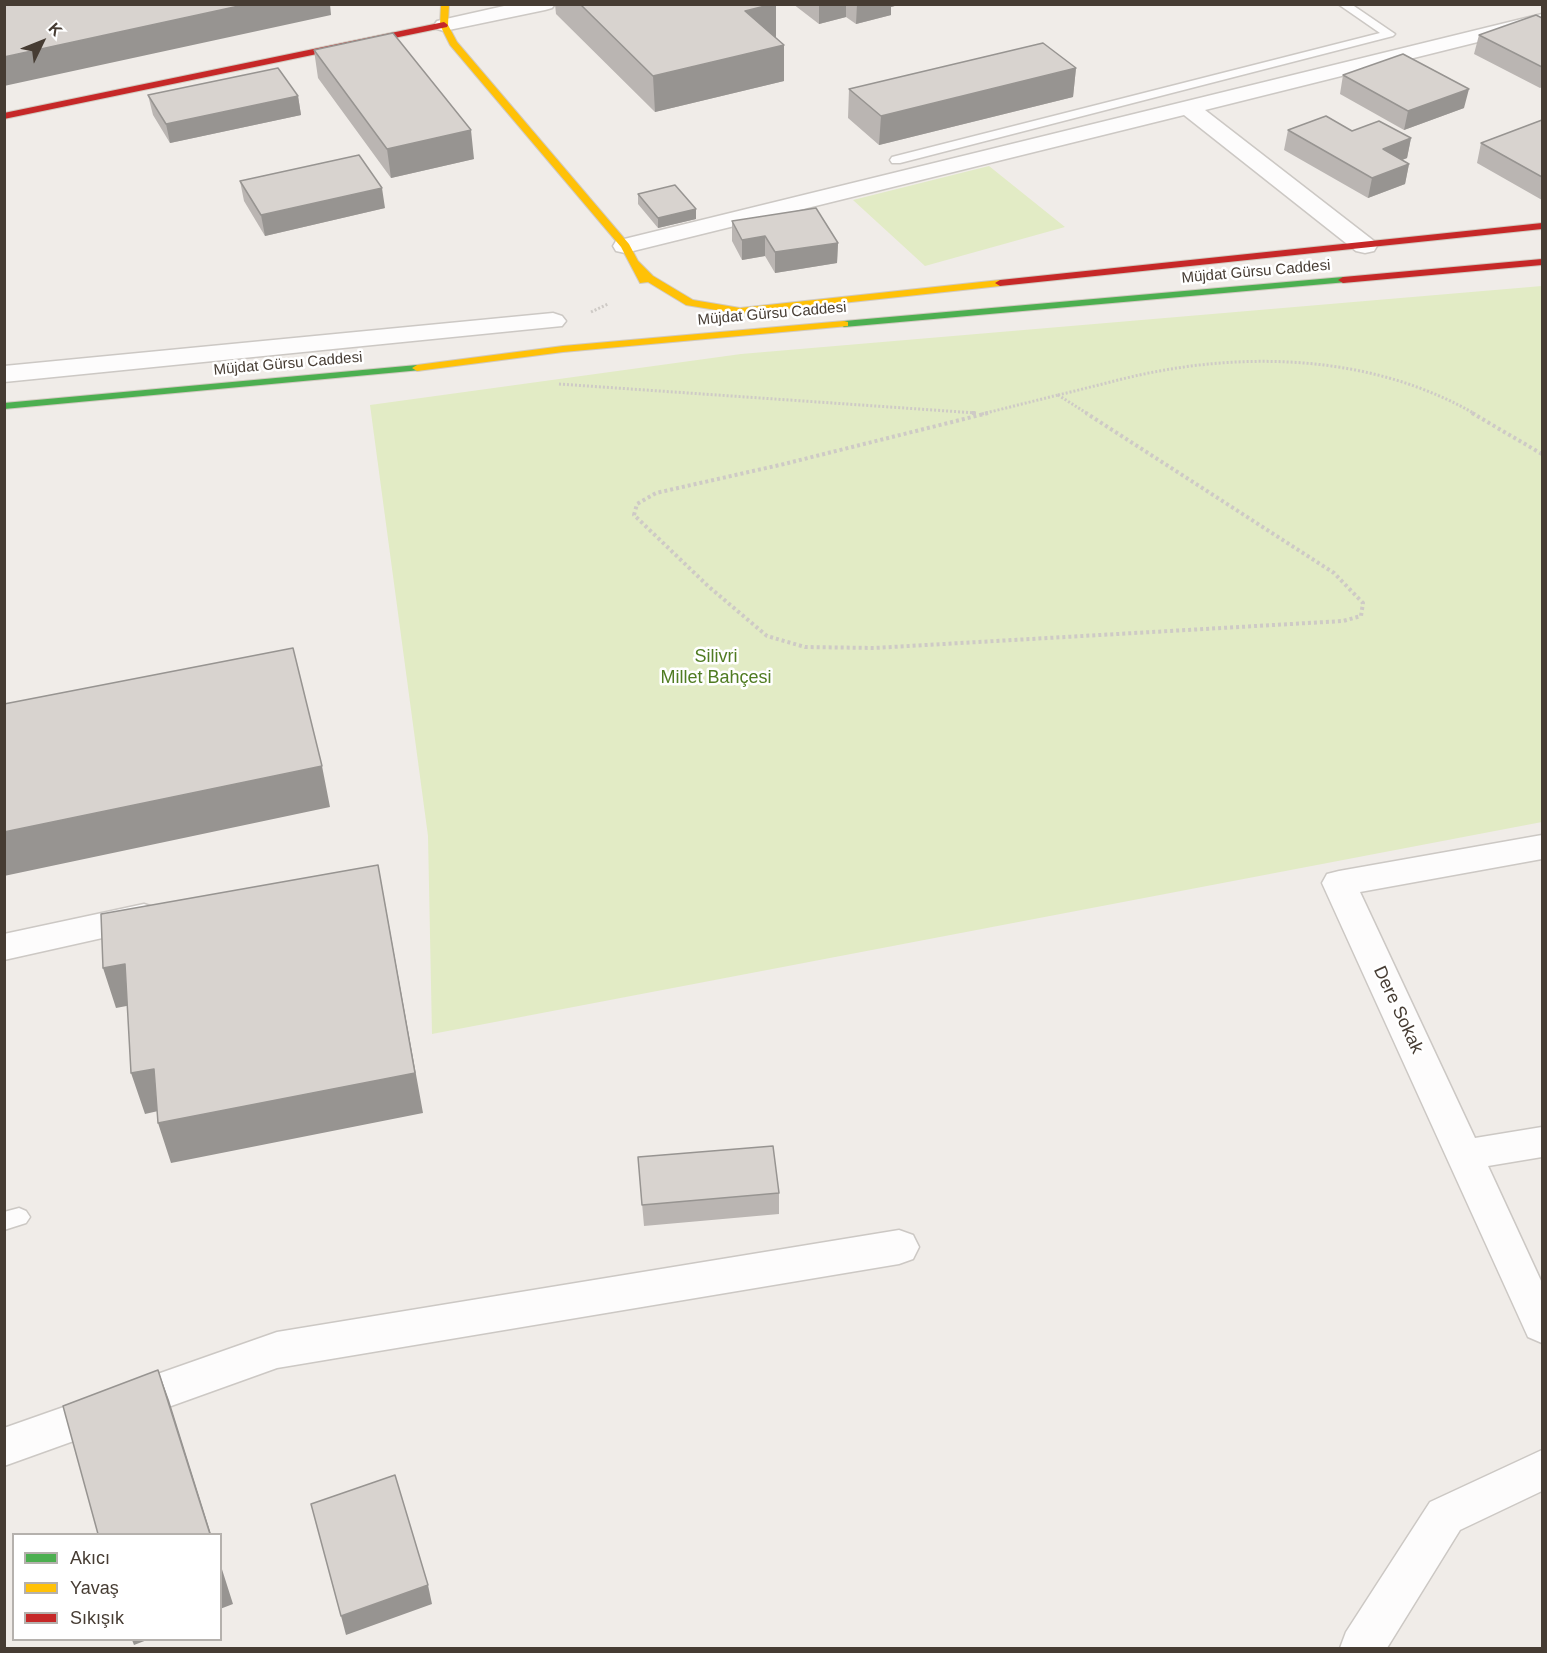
<!DOCTYPE html>
<html>
<head>
<meta charset="utf-8">
<style>
	body { margin:0 }
	#map { position:relative; width:1547px; height:1653px; overflow:hidden; background:#f0ece8; font-family:Helvetica,sans-serif }
	canvas { display:block }
	.frame { position:absolute; inset:0; border:6px solid #463c33; pointer-events:none }
	.legend { position:absolute; left:12px; top:1533px; width:210px; height:108px; box-sizing:border-box; background:#fff; border:2px solid #b5b1ad; margin:0; padding:8px 10px; list-style:none; font-size:18px; color:#463c33 }
	.legend li { display:flex; align-items:center; gap:12px; height:30px }
	.legend b { width:30px; border:2px solid #b5b1ad }
	.north { position:absolute; left:12px; top:12px; width:60px; height:60px; -webkit-text-stroke:4px #fff; paint-order:stroke; rotate:47deg; font-size:16px; font-weight:700; line-height:24px; text-align:center; color:#463c33 }
	.north::after { content:''; display:block; margin:auto; width:21px; height:27px; background:#463c33; clip-path:polygon(50% 0,100% 100%,50% 72%,0 100%) }
</style>
</head>
<body>
<div id="map">
<canvas width="1547" height="1653"></canvas>
<div class="frame"></div>
<ul class="legend">
<li><b style="height:8px;background:#4caf50"></b>Akıcı</li>
<li><b style="height:8px;background:#ffc107"></b>Yavaş</li>
<li><b style="height:8px;background:#c62828"></b>Sıkışık</li>
</ul>
<div class="north">K</div>
</div>
<script>
const c = document.querySelector('canvas').getContext('2d');
c.lineJoin = 'round';
function paint(path, color) {
  c.fillStyle = color;
  c.fill(path, 'evenodd');
}
function trace(path, color, width, dash) {
  c.strokeStyle = color;
  c.lineWidth = width;
  c.lineCap = dash ? 'butt' : 'round';
  c.setLineDash(dash || []);
  c.stroke(path);
}
function drawText(font, color, halo, rows, align = 'center') {
  c.font = font + ' Helvetica,sans-serif';
  c.lineWidth = 5;
  c.setLineDash([]);
  c.textBaseline = 'middle';
  c.strokeStyle = halo;
  c.fillStyle = color;
  for (const [text, x, y, turn = 0] of rows) {
    c.save();
    c.translate(x, y);
    c.rotate((+turn || 0) * Math.PI / 180);
    c.textAlign = isNaN(turn) ? turn : align;
    if (halo) c.strokeText(text, 0, 0);
    c.fillText(text, 0, 0);
    c.restore();
  }
}
paint(new Path2D(`
	M989,166L1065,227L925,266L853,200Z
	M1542,286V822L432,1034L428,836L370,405L741,354Z`), '#e2ebc5');
const lane = new Path2D(`
	M1338,4H1351L1395,34L1393,36L900,163H892L890,160L892,157L1380,33Z
	M19,1208L26,1211L30,1217L26,1223L4,1230V1212Z`);
const street = new Path2D(`
	M513,4H555L552,8L545,10L444,31L437,29L434,25L437,21Z
	M1542,14V26L1205,110L1374,241L1377,246L1374,251L1365,253L1356,251L1184,115L625,253L616,251L613,246L616,241Z
	M553,313L562,316L566,321L562,326L4,382V366Z
	M1542,835V859L1360,892L1475,1138L1542,1127V1157L1488,1166L1542,1283V1343L1528,1337L1322,883L1327,874L1339,871Z
	M144,904L156,908L161,917L156,926L4,960V934Z
	M899,1230L913,1235L919,1247L913,1259L899,1264L277,1368L4,1466V1428L277,1332Z
	M1542,1450V1491L1460,1530L1387,1648H1340L1346,1632L1430,1502Z`);
const fast = new Path2D(`
	M1343,277L1347,278V282L844,327L839,324L844,321Z
	M417,365L421,366V370L4,409V403Z`);
const slow = new Path2D(`
	M441,4H449L448,25L457,42L629,244L638,261L653,276L693,300L740,308L1000,280L1005,283L1000,286L740,314L686,305L648,282L640,283L621,247L450,45L440,25Z
	M844,321L848,322V326L563,352L417,371L412,368L417,365L563,346Z`);
const jam = new Path2D(`
	M444,22L448,25L447,27L4,119V113Z
	M1542,223V229L1000,286L995,283L1000,280Z
	M1542,259V265L1343,283L1338,280L1343,277Z`);
trace(lane, '#ccc8c4', 3);
trace(street, '#ccc8c4', 3);
trace(fast, '#d1cac0', 2);
trace(slow, '#d1cac0', 2);
trace(jam, '#d1cac0', 2);
trace(new Path2D(`
	M591,312L608,304
	M559,384L976,413
	M1058,395L1088,414
	M1058,395C1093,387 1129,376 1165,370C1268,352 1382,360 1475,414
	M982,414L1058,395`), '#cecac6', 3, [2, 2]);
trace(new Path2D(`
	M972,413H976
	M988,413L784,464L656,493L637,504L634,515L708,586L767,636L805,647L874,648L1343,621L1361,616L1363,603L1334,573L1086,413
	M1472,413L1542,454`), '#cecac6', 4, [3, 3]);
paint(lane, '#fdfcfc');
paint(street, '#fdfcfc');
paint(fast, '#4caf50');
paint(slow, '#ffc107');
paint(jam, '#c62828');
paint(new Path2D(`
	M555,4H776V38L784,45V81L655,112L556,14Z
	M793,4H902L891,7V15L856,24L846,17L819,24Z
	M1542,18V87L1540,88L1474,54L1479,35Z
	M314,50L474,159L391,178L318,78Z
	M1076,68L1073,97L879,145L848,118L849,89Z
	M1343,75L1464,108L1404,130L1340,94Z
	M148,95L298,96L301,115L170,143L153,115Z
	M1542,120V200L1477,163L1481,143Z
	M1288,130L1352,131L1411,138L1407,158L1402,160L1409,164L1405,184L1368,198L1284,150Z
	M240,181L385,208L265,236L244,201Z
	M638,194L696,209V219L658,228L638,204Z
	M732,221L838,243L837,263L775,273L765,256L742,260L732,241Z
	M638,1157L779,1193V1214L644,1226Z`), '#bab5b2');
paint(new Path2D(`
	M248,4H330L331,15L4,86V57Z
	M773,4H776V39L745,11Z
	M819,4H846V17L819,24Z
	M857,4H902L891,7V15L856,24Z
	M784,45V81L655,112L653,76Z
	M1076,68L1073,97L879,145L881,116Z
	M1469,89L1464,108L1404,130L1408,111Z
	M298,96L301,115L170,143L166,124Z
	M471,130L474,159L391,178L387,149Z
	M1411,138L1407,158L1379,169L1383,149Z
	M1409,164L1405,184L1368,198L1372,178Z
	M382,188L385,208L265,236L261,215Z
	M696,209V219L658,228V218Z
	M765,236V256L742,260V240Z
	M838,243L837,263L775,273V252Z
	M322,766L330,807L4,876V832Z
	M378,865L423,1113L171,1163L158,1123Z
	M125,964L137,1004L116,1008L103,968Z
	M154,1069L167,1109L145,1114L131,1073Z
	M158,1370L169,1400L211,1534H210Z
	M220,1563L233,1604L220,1609Z
	M428,1585L432,1604L346,1635L341,1616Z
	M132,1640H147L134,1645Z`), '#979491');
const building = new Path2D(`
	M4,4H248L4,57Z
	M580,4H773L745,11L784,45L653,76Z
	M1536,15L1542,18V67L1479,35Z
	M393,33L471,130L387,149L314,50Z
	M1043,43L1076,68L881,116L849,89Z
	M1403,54L1469,89L1408,111L1343,75Z
	M278,68L298,96L166,124L148,95Z
	M1326,116L1352,131L1379,121L1411,138L1383,149L1409,164L1372,178L1288,130Z
	M1542,120V177L1481,143Z
	M359,155L382,188L261,215L240,181Z
	M675,185L696,209L658,218L638,194Z
	M816,208L838,243L775,252L765,236L742,240L732,221Z
	M293,648L322,766L4,832V704Z
	M378,865L415,1073L158,1123L154,1069L131,1073L125,964L103,968L101,914Z
	M773,1146L779,1193L642,1205L638,1157Z
	M158,1370L210,1534H98L63,1406Z
	M395,1475L428,1585L341,1616L311,1504Z`);
paint(building, '#d8d3cf');
trace(building, '#979491', 1.5);
drawText('15px', '#463c33', '#fff', [
	["Müjdat Gürsu Caddesi",1256,272,-5],
	["Müjdat Gürsu Caddesi",772,314,-5],
	["Müjdat Gürsu Caddesi",288,364,-5]
]);
drawText('18px', '#507c22', '#fff', [
	["Silivri",716,657],
	["Millet Bahçesi",716,678]
]);
drawText('18px', '#463c33', '#fff', [
	["Dere Sokak",1398,1010,65]
]);
</script>
</body>
</html>
